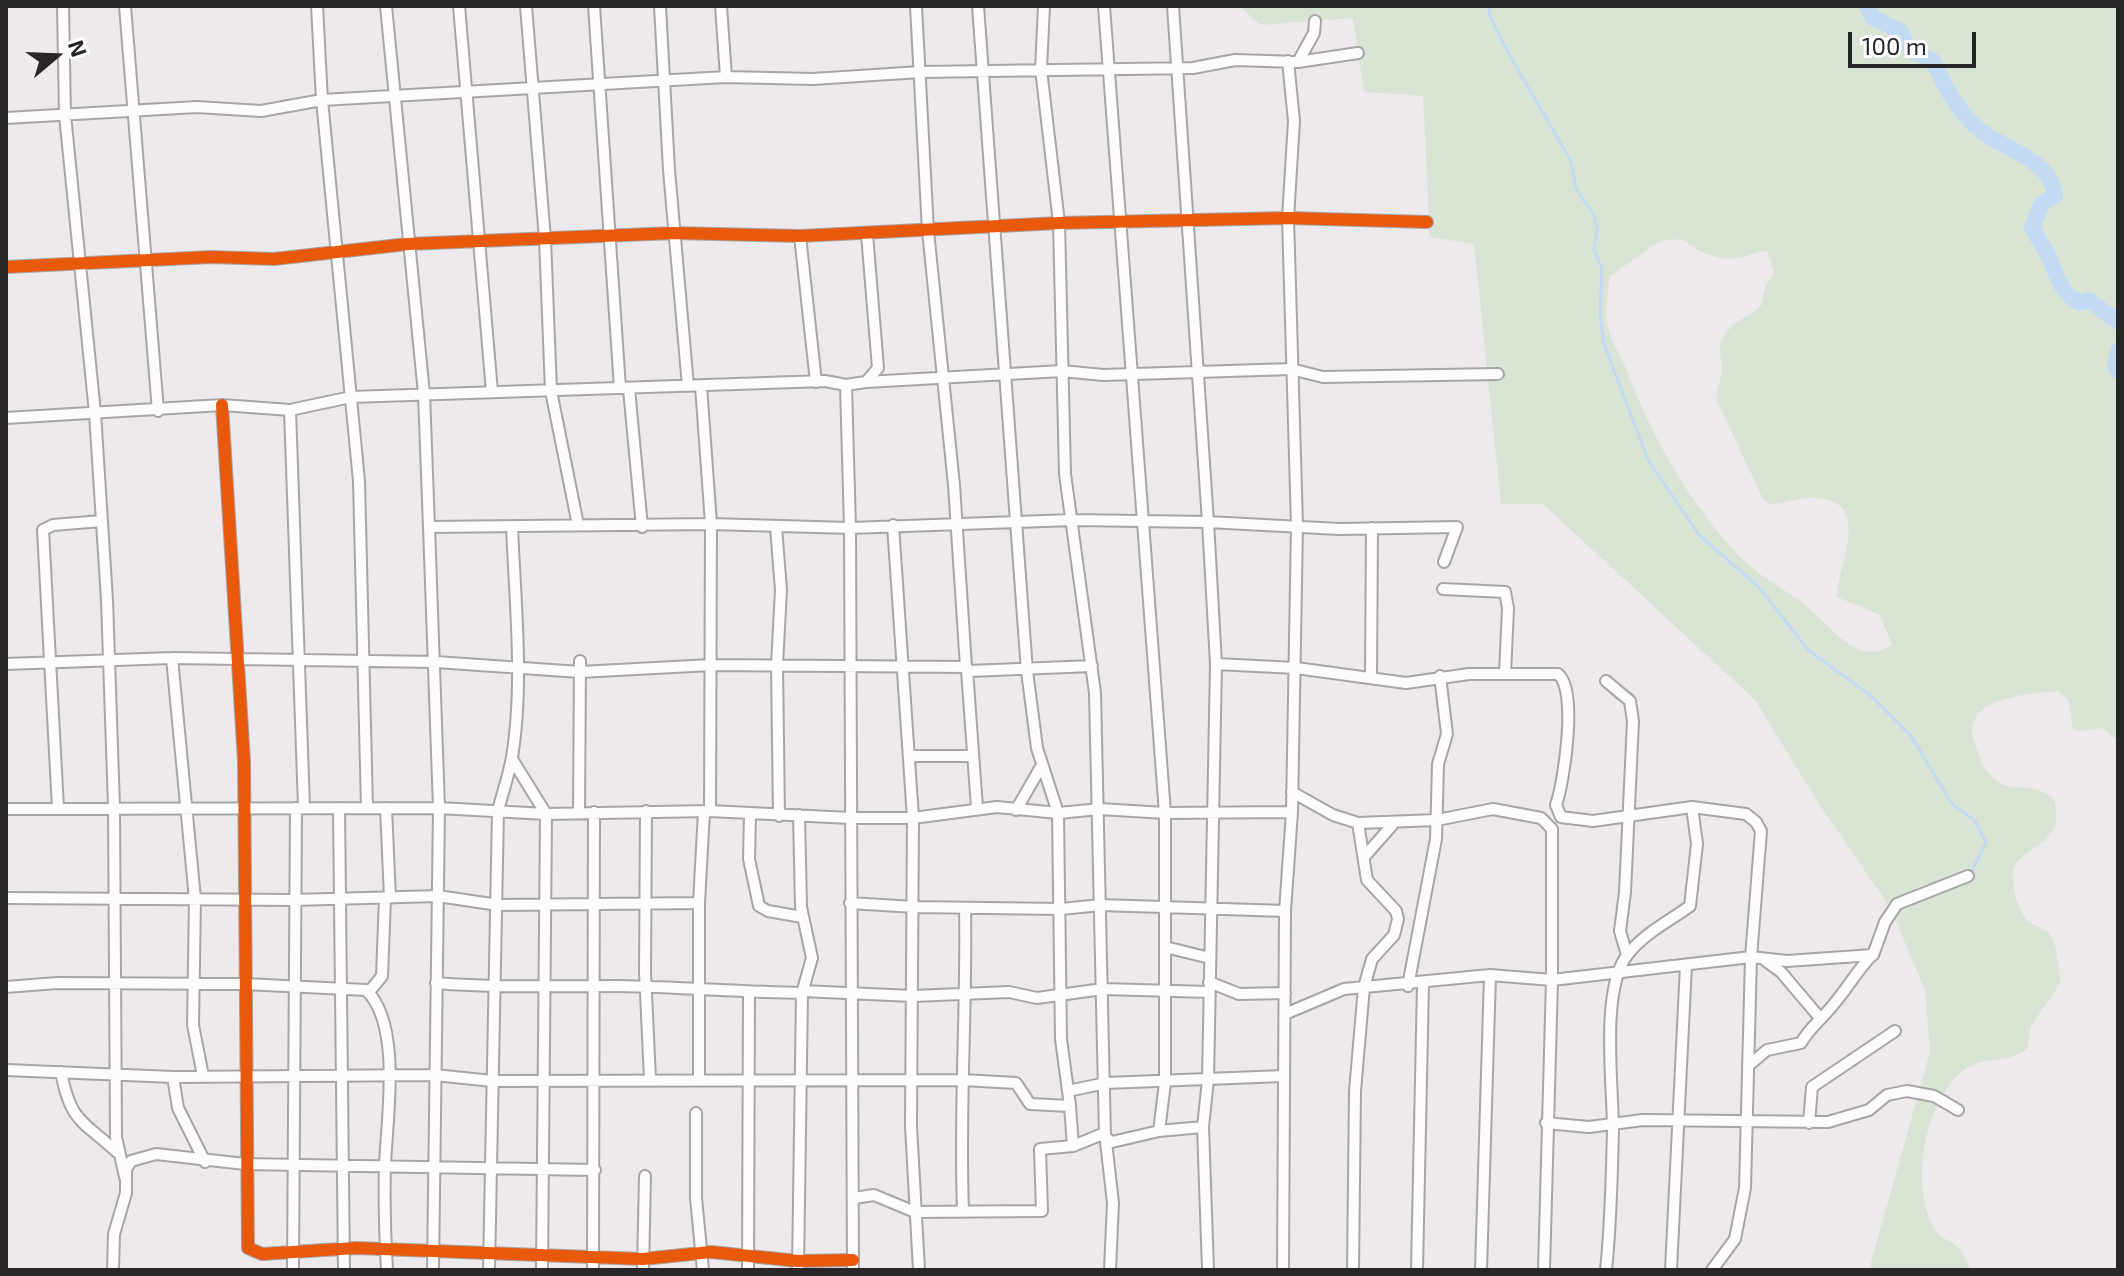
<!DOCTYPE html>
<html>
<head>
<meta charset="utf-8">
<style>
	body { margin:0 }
	#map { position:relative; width:2124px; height:1276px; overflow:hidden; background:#ede9ed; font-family:"Exo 2",sans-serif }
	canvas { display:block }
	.frame { position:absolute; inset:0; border:8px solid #292629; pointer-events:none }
	.north { position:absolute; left:16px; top:16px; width:80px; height:80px; -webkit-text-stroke:6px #fff; paint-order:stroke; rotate:71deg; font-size:22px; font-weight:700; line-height:32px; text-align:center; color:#292629 }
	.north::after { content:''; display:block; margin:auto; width:28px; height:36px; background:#292629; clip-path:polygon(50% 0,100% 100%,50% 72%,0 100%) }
	.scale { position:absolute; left:1848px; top:32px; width:128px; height:36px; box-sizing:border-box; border:4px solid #292629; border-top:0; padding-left:10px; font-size:24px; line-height:28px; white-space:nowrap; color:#292629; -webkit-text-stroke:6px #fff; paint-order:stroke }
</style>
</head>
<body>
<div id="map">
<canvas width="2124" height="1276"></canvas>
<div class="frame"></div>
<div class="north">N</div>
<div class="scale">100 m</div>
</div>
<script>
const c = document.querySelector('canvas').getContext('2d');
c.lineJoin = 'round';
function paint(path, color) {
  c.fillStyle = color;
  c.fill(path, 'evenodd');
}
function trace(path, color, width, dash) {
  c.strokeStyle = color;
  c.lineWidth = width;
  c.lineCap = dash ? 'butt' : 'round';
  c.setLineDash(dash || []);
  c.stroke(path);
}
paint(new Path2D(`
	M1239,6H2118V741L2102,728L2080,731L2073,728L2068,700L2058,691C2026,694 1958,698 1975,744C1979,756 1985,774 1997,781C2014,794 2032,779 2054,800C2069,849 2013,846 2013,874C2013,888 2017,910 2028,921C2034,927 2044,927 2049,933C2058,944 2058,969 2061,982L2031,1026L2027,1049C2009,1064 1984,1055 1964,1070C1924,1102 1909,1186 1935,1230C1941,1240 1952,1240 1959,1248C1964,1255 1967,1263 1971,1270H1869L1930,1052L1925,990L1890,907L1819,804L1755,700L1543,504H1501L1474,244L1430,237L1423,96L1364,92L1353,18L1261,25ZM1682,239C1701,254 1718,262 1742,257C1751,255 1758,251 1767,251L1775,273L1766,285L1761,306C1748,317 1722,327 1720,346C1718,355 1724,363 1722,372C1720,385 1714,390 1718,403L1763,499L1770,504C1784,504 1798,497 1812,498C1876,498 1837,565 1837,597L1880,615L1892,645C1857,668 1833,627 1807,607C1786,589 1758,576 1739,556C1687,501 1651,435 1624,364C1619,353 1612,342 1609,331C1604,313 1607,294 1610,276L1660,241Z`), '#dae4d5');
trace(new Path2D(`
	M1490,6L1489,14L1507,51L1571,161L1576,189L1594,215L1597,230L1594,249L1602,269L1600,316L1604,344L1648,460L1699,535L1759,587L1808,650L1870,695L1911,736L1952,804L1975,821L1986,842L1972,871`), '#c2dbf3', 3);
trace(new Path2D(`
	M1867,6L1872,17L1900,31L1909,49L1933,61C1944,86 1960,116 1983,132C2009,152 2050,159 2055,195L2041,205L2032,227C2036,237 2043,245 2048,255C2057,274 2059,291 2079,303L2089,300L2118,322
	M2118,351L2115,366L2118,371`), '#c2dbf3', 16);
const minor = new Path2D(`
	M63,6L65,115L95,413L107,600L114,807L116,1137L125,1177
	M125,6L158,411
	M317,6L322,100L359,481L367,808
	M386,6L424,394L429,527L439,808L433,1270
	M459,6L492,392
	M526,6L545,239L551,391L578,525
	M594,6L620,388
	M660,6L669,170L688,386
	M721,6L726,77
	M916,6L928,231L954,485L966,667L970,671L1092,666
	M978,6L1027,671L1037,748L1058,813L1061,1039L1068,1091
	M1044,6L1041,69L1059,223L1065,474L1095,693L1105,1137L1112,1142L1159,1131L1203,1127
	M1104,6L1165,813V1083L1159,1131
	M1298,62L1314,33L1315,21
	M6,118L197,107L261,111L322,100L726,77L813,79L920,72L1193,68L1235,60L1298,62L1358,53
	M800,236L816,382
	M6,267L211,257L274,259L408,244L674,233L800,236L1059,223L1288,218L1427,222
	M866,382L1062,371L1103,375L1291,369L1323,377L1498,374
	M846,385L850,528L853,1270
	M701,386L711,524L710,811
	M629,389L642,527
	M222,405L244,761L248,1248L262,1254L356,1248L643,1259L711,1252L798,1261L853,1260
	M290,410L304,807
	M6,418L222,405L290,410L351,397L825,381L846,385L866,382L878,368L867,234
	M893,525L913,818L911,1126L919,1270
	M429,527L711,524L850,528L1072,520L1208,522L1173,6
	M776,527L781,590L777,665L779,816
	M1443,589L1505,592L1508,608L1505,674
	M172,658L195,899L193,1025L203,1076
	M6,664L172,658L436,662L580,672L711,665L966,667
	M1216,664L1296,668L1406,683L1469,674H1558C1578,690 1564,782 1556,805L1561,817L1593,821L1692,807L1746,814L1756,822L1761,831L1751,957L1552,980L1490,975L1344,989L1285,1014
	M967,670L977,808
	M1371,676L1372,528
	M1606,681L1630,701L1633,721L1625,892L1620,931L1627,955
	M909,756H972
	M512,759L546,814L542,1270
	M1292,792L1333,815L1358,823L1437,820L1493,809L1541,818L1552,829V980L1544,1270
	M58,808L43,530L53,525L102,521
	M339,808L344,1270
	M386,808L390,898
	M6,809L439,808L546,814L710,811L850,818H913L997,807L1058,813L1100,809L1165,813L1292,812
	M1016,810L1042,765
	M646,811L645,972L650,1079
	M579,812L580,661
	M750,814L749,859L759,906L768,911L802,917
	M1364,857L1395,822
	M6,898L293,900L438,896L498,905L699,903
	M850,903L914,907L1061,909L1101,905L1285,911
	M1165,947L1210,958
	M1766,961L1781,972L1820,1018
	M1209,982L1239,994L1285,993
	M436,983C497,988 557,986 619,986C680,987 741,992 802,993
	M1408,986L1436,839L1438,764L1447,734L1440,676
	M6,987L57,983L245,984L366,990C402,1024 387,1118 385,1164C384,1199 385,1235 387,1270
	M802,991L913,996L1009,992L1037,998L1103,989L1209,992
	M369,992L382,976L385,898
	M1748,1066L1767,1050L1801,1043C1810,1027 1822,1019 1833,1005C1847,989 1856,972 1872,955
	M6,1070L173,1077L435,1075L492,1081L963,1080L1016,1083L1030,1104L1070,1106L1068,1091L1106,1083L1283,1076
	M61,1072C71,1123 82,1120 117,1152
	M173,1077L178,1108L205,1162
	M699,1079V903L704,811
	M1070,1106L1073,1146
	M696,1113V1198L703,1270
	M1546,1123L1589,1127L1643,1120L1828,1122L1869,1110L1887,1095L1907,1091L1934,1096L1958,1110
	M1809,1123L1812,1087L1895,1031
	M854,1198L874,1195L915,1212L1042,1211L1040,1149L1073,1146L1105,1133L1113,1203L1110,1270
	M963,1210C959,1110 967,1009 965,908
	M113,1270L114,1234L126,1193V1169L131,1161L156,1154L245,1164L595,1170
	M293,1270L296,808
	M489,1270L498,811C502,794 509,775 512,757C524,685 515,600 512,527
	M593,1270L594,812
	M643,1270L645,1176
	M748,1270L749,992
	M798,1270L802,993L812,958L801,907L799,815
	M1208,1270L1203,1127L1208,1080L1216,664L1208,522L1339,529L1457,527L1444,562
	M1283,1270L1285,911L1292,812L1297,525L1288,218L1294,121L1288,61
	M1353,1270L1355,1091L1364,987L1372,959L1394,935L1398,919L1396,911L1367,880L1358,823
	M1417,1270L1423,984
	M1481,1270L1490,975
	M1606,1270C1611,1223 1612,1176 1613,1129C1613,1086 1600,988 1628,954C1646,932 1668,922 1690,906L1697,844L1692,807
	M1671,1270L1686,965
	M1712,1270L1735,1239L1745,1188L1751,957L1787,961L1873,955L1885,922L1897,904L1968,876`);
trace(minor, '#a8a5a8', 14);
trace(minor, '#fcfcfc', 10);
trace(new Path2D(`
	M6,267L211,257L274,259L408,244L674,233L800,236L1059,223L1288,218L1427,222
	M222,405L244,761L248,1248L262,1254L356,1248L643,1259L711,1252L798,1261L853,1260`), '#e8590c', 12);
</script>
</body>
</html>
